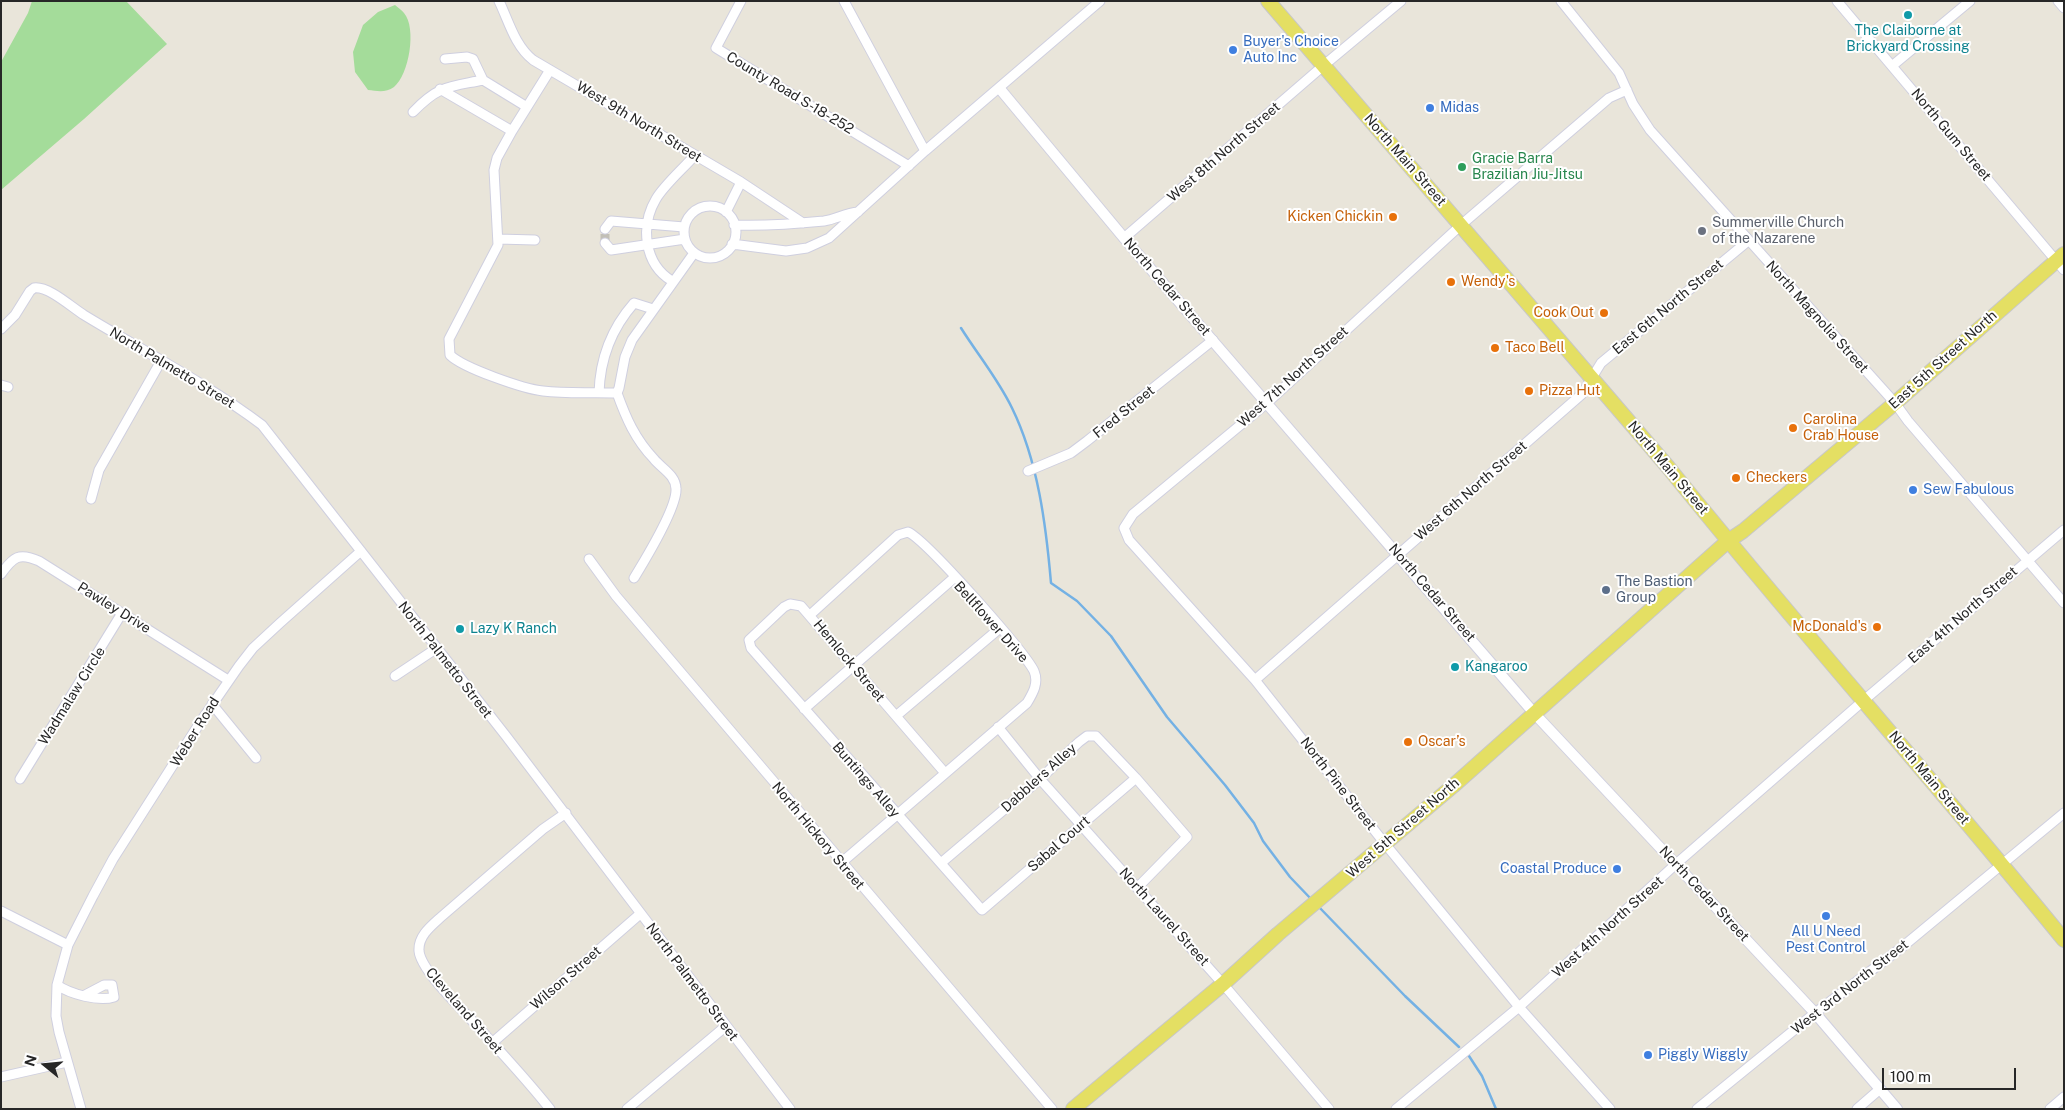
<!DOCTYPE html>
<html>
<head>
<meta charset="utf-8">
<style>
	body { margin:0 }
	#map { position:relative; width:2065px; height:1110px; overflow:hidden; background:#e9e5da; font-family:"Public Sans",sans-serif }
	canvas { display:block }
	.frame { position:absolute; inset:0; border:2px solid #272727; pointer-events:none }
	.north { position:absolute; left:20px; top:1040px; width:50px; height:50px; -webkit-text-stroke:4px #fff; paint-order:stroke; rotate:287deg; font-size:14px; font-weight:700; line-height:20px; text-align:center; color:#272727 }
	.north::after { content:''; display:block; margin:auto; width:18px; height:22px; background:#272727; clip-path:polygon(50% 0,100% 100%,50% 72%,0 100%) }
	.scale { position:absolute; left:1882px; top:1068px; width:134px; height:22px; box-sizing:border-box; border:2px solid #272727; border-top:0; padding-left:6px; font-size:15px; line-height:18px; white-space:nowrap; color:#272727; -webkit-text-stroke:4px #fff; paint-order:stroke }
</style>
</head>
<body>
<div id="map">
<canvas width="2065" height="1110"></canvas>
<div class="frame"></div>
<div class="north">N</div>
<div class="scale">100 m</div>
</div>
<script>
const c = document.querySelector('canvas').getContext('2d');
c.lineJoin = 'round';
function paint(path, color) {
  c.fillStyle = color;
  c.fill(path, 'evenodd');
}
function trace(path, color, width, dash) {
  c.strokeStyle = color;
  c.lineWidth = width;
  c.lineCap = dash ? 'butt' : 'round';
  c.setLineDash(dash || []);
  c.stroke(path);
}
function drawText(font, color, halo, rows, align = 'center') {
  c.font = font + ' "Public Sans",sans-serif';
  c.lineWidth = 4;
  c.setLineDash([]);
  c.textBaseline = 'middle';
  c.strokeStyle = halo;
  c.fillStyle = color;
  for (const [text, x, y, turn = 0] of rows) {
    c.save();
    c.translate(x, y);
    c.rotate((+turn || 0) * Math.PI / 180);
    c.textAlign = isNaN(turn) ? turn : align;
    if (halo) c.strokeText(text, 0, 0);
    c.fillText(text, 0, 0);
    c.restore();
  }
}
paint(new Path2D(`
	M32,1H126L167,44L84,119L1,190V62L28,13Z
	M395,5C398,8 402,10 404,13C417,28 409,75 394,87C386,93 377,91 368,90L355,72L353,52L363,25L378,12Z`), '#a4dc9a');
trace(new Path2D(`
	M961,328C978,355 998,379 1012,408C1038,461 1046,525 1051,583L1077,601L1111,636L1167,717L1225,785L1254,823L1263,841L1290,877L1312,900
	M1318,906L1405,996L1459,1047
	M1469,1056L1482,1076L1496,1109`), '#74b1e4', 2.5);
trace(new Path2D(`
	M605,243V229`), '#c2bfb6', 9, [9, 4.5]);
const minor = new Path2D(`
	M499,1C509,22 515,46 533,60L741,182L803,223
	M741,1L716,48L909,166
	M844,1L925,151
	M1561,1L1619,73L1633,104L1650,130L1895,403L1908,421L2064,603
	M1837,1L2064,270
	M2058,1L2064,8
	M445,59L467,57L473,59L483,80L527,107L550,70
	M1892,66L1970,1
	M440,89L512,131L527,107
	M413,112C439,85 449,87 483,80
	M512,131L497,158L494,170L498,245L449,339L450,355C463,368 524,389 543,391C567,394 593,392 617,393L619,388L625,357L632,340L694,253
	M684 232a26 26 0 1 1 52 0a26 26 0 1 1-52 0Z
	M726,212L741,182
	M734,225C764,226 794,224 824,221C836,219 846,213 858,212
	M605,229L611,221L684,227
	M1124,238L1323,66L1401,1
	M498,239L535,240
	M605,243L611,250L685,239
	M732,244L786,251L807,248L829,238L925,151L1100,1
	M672,281C644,264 640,226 656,199C665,184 684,168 695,155
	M1,329L15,315L30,291L34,288C49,286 71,307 84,315C143,351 206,383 262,425L506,736C600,860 695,985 790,1109
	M1,385L8,387
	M599,393C600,359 612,328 634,303L653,309
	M617,393C626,418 635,439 654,459C661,468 676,475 676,489C677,508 645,560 634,578
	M1028,471L1071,453L1087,441L1213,340
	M91,499L99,470L161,361
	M589,559L616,596L1052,1109
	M1,574C13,557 19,552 39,561L228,680
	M810,615L898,535L908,532C927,541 1024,651 1034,671C1039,683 1033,693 1027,703L841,863
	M395,676L437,648
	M1255,680L1582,394L1601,363L1748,241
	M212,704L256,758
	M804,709L955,577
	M896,716L1000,628
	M998,727L1040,779L1223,984L1329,1109
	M945,773L801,606L790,604L784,607L749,640L751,648L982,910L1136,778
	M20,779L122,613
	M941,863L1040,779L1079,742L1087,736H1096L1136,778L1187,837L1137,888
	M1,911L68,945
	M57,985C70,994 99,1002 114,997L112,985H104L85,995
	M492,1043L640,914
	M1,1077L67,1062
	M81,1109L59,1032L56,1016L57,985L68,945L93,896L113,859L201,721L239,666L253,648L280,623L361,551
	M550,1109C527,1080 502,1053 477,1026C463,1010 421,971 419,951C418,936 431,926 441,917L543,829L566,813
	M627,1109L726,1026
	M1396,1109L1519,1007L1676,864L1863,701L2064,530
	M1610,1109L1519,1007L1386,845L1255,680L1129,540L1124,528L1133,514L1267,403L1461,225L1609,98L1627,90
	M1697,1109L1815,1013L1901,948L2064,813
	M1857,1109L1880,1089
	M2050,1109L2064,1097`);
const tertiary = new Path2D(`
	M1000,89L1124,238L1534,713L1815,1013L1897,1109`);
const primary = new Path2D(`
	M1268,1L1668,467C1797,627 1934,780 2064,940
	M1073,1109L1223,984L1278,934L1453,786L1728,541L1743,531L1895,403L2064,254`);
trace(minor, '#cfcfdf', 11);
trace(tertiary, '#cfcfdf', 12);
trace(primary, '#c7c7c7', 16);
trace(minor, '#fff', 9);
trace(tertiary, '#fff', 10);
trace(primary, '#e4df63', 14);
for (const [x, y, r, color] of [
	[1908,15,5,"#0f9aa8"],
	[1233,50,5,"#3f7fe0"],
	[1430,108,5,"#3f7fe0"],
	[1462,167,5,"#2e9e5b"],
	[1393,217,5,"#e8710a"],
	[1702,231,5,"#6b7280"],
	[1451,282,5,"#e8710a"],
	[1604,313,5,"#e8710a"],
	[1495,348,5,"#e8710a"],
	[1529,391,5,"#e8710a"],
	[1793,428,5,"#e8710a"],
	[1736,478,5,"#e8710a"],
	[1913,490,5,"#3f7fe0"],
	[1606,590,5,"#5c6f8a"],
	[1877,627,5,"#e8710a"],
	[460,629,5,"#0f9aa8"],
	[1455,667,5,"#0f9aa8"],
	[1408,742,5,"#e8710a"],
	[1617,869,5,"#3f7fe0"],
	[1826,916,5,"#3f7fe0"],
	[1648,1055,5,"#3f7fe0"]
]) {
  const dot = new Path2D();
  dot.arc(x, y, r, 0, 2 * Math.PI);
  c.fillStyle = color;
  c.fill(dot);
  trace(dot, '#fff', 2);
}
drawText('14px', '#0d838f', '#fff', [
	["The Claiborne at",1908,31,"center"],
	["Brickyard Crossing",1908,47,"center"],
	["Lazy K Ranch",470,629],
	["Kangaroo",1465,667]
], 'left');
drawText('14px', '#366cbe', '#fff', [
	["Buyer's Choice",1243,42],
	["Auto Inc",1243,58],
	["Midas",1440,108],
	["Sew Fabulous",1923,490],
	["Coastal Produce",1607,869,"right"],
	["All U Need",1826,932,"center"],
	["Pest Control",1826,948,"center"],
	["Piggly Wiggly",1658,1055]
], 'left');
drawText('14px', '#272727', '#fff', [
	["County Road S-18-252",790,93,31],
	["West 9th North Street",639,122,31],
	["North Gum Street",1951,135,50],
	["West 8th North Street",1224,152,-41],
	["North Main Street",1405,160,49],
	["North Cedar Street",1167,287,49],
	["East 6th North Street",1668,307,-40],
	["North Magnolia Street",1817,317,48],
	["East 5th Street North",1943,360,-42],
	["North Palmetto Street",172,368,31],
	["West 7th North Street",1293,377,-42],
	["Fred Street",1124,412,-39],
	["North Main Street",1668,468,50],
	["West 6th North Street",1471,491,-41],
	["North Cedar Street",1432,593,49],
	["Pawley Drive",114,608,32],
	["East 4th North Street",1963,615,-41],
	["Bellflower Drive",991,622,48],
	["North Palmetto Street",445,660,52],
	["Hemlock Street",849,661,50],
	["Wadmalaw Circle",72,696,-58],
	["Weber Road",195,732,-58],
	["Dabblers Alley",1039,778,-42],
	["North Main Street",1929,778,50],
	["Buntings Alley",866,780,49],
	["North Pine Street",1338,784,52],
	["West 5th Street North",1403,828,-41],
	["North Hickory Street",818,836,50],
	["Sabal Court",1059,844,-41],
	["North Cedar Street",1704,894,47],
	["North Laurel Street",1164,917,48],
	["West 4th North Street",1608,927,-42],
	["Wilson Street",566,978,-41],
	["North Palmetto Street",692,982,53],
	["West 3rd North Street",1850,987,-38],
	["Cleveland Street",464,1011,49]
]);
drawText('14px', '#27864d', '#fff', [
	["Gracie Barra",1472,159],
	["Brazilian Jiu-Jitsu",1472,175]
], 'left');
drawText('14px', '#c56008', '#fff', [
	["Kicken Chickin",1383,217,"right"],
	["Wendy's",1461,282],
	["Cook Out",1594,313,"right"],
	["Taco Bell",1505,348],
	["Pizza Hut",1539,391],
	["Carolina",1803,420],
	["Crab House",1803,436],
	["Checkers",1746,478],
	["McDonald's",1867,627,"right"],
	["Oscar’s",1418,742]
], 'left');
drawText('14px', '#5b616d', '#fff', [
	["Summerville Church",1712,223],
	["of the Nazarene",1712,239]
], 'left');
drawText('14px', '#4e5e75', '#fff', [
	["The Bastion",1616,582],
	["Group",1616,598]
], 'left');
</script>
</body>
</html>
